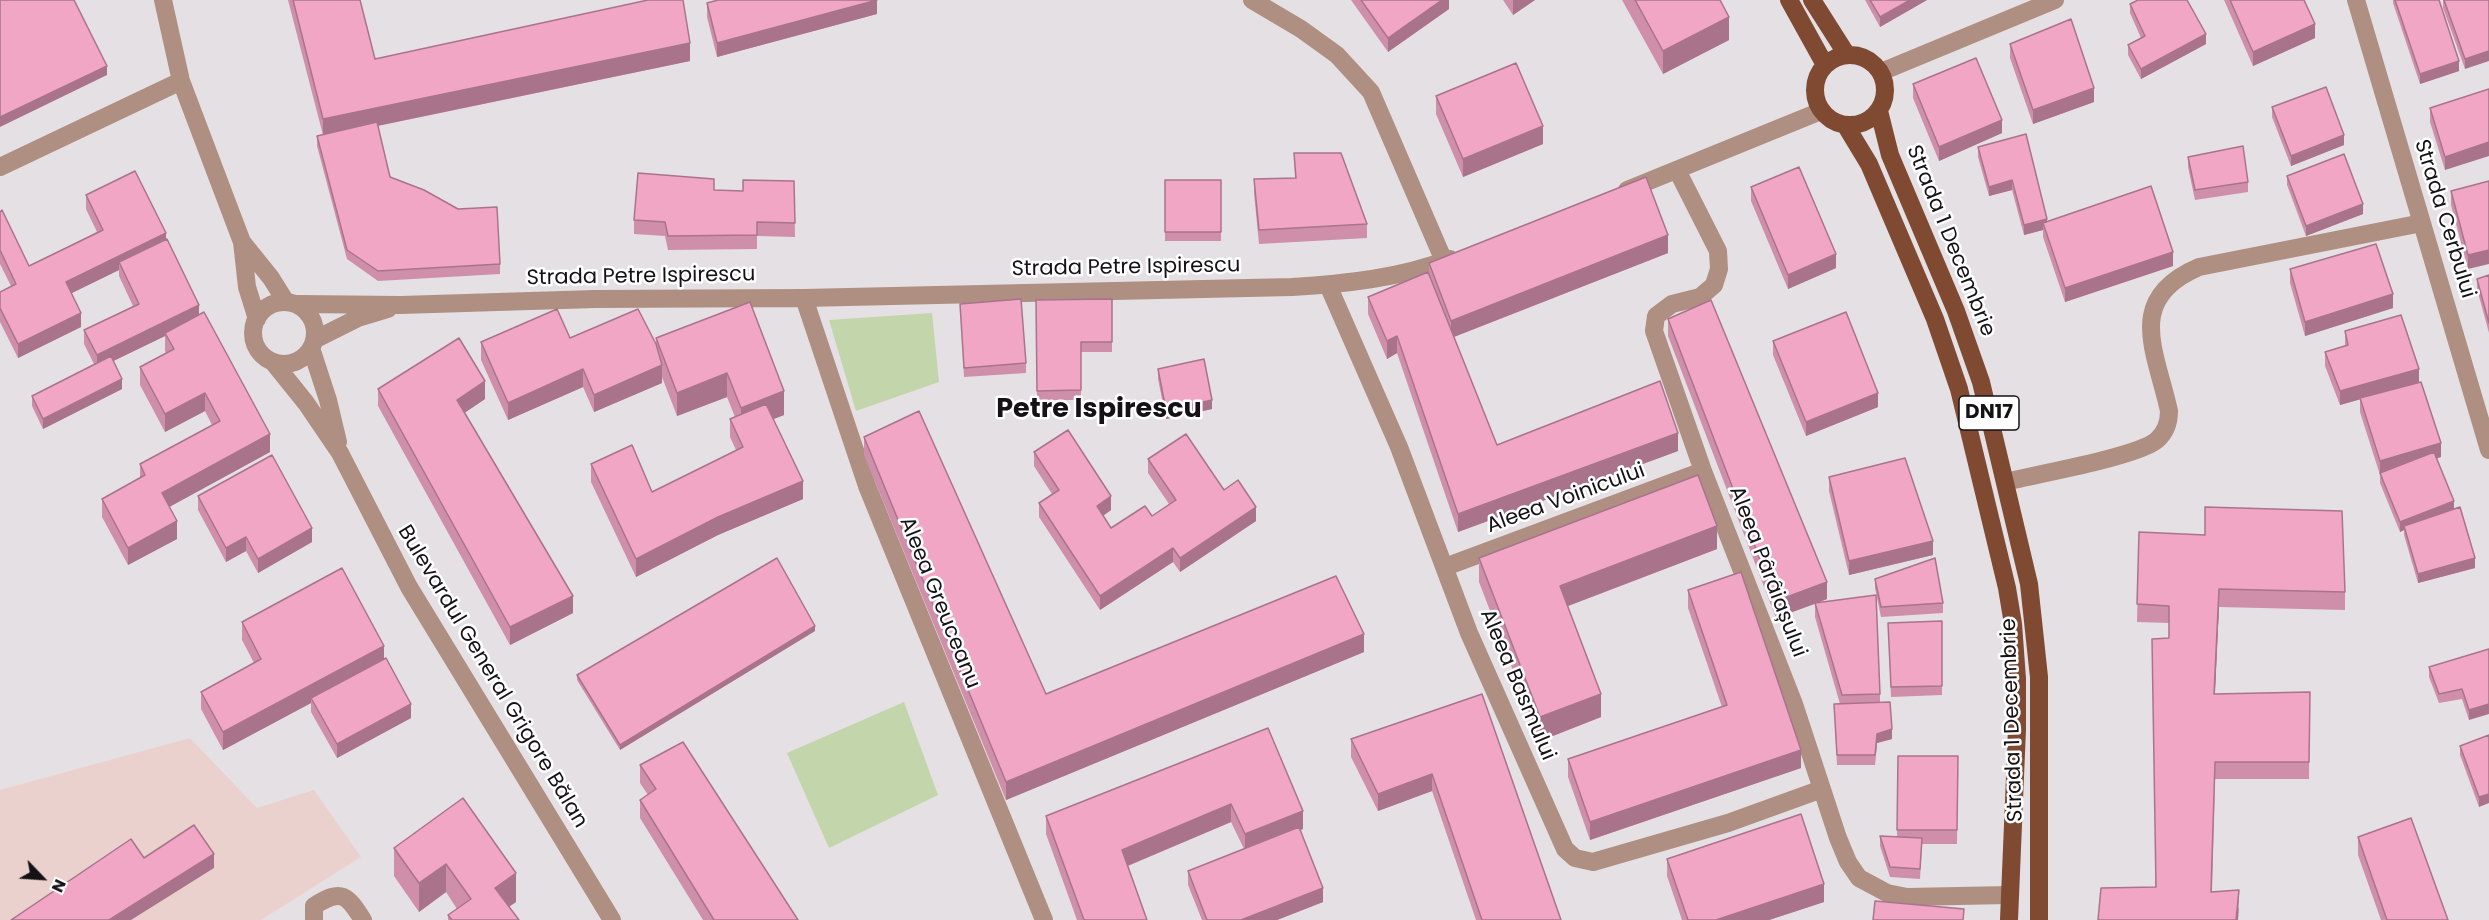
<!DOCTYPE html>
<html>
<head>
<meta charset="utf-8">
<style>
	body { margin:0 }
	#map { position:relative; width:2489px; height:920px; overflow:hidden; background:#e5e0e4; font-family:Poppins,sans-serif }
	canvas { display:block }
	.north { position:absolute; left:12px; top:848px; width:60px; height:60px; -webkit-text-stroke:4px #fff; paint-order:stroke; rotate:115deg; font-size:16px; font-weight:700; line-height:24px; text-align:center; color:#141214 }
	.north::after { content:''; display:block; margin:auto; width:21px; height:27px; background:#141214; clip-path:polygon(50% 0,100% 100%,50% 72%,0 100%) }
</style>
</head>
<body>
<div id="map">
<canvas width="2489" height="920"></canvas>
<div class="north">N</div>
</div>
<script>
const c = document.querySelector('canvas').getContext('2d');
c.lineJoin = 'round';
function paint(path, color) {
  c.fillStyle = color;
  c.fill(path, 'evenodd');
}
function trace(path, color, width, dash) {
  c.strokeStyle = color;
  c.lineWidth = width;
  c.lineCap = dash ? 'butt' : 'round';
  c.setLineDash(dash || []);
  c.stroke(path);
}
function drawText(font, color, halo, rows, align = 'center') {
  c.font = font + ' Poppins,sans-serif';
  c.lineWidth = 5;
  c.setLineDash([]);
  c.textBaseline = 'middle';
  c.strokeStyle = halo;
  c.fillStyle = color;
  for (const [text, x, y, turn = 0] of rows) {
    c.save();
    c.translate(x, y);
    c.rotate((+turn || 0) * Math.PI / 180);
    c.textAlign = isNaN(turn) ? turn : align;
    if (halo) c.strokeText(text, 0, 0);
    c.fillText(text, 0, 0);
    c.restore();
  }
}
paint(new Path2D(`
	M190,738L257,808L314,790L361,857L261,920H0V790Z`), '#ebd1ce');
paint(new Path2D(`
	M932,313L939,382L856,411L829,320Z
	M904,702L938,795L829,848L787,753Z`), '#c3d5ab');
trace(new Path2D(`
	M163,0L181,81L242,242L247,287L257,319
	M1252,0L1301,29L1337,55L1371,92L1444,261
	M2356,0L2489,450
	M1881,72L2055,0
	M0,167L181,81
	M1677,170L1718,251L1719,269L1714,285L1700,297L1672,304L1656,316L1654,331L1703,471L1794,704L1838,838L1848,862L1859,878L1887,893L1907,897L2009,895
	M1627,190L1821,111
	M242,242L271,278L286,302
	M1328,285L1399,447L1469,633L1565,849L1575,858L1593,862L1728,823L1822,789
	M804,298L867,486L1044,920
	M253 333a31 31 0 1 1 62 0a31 31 0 1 1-62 0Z
	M297,304L401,305L595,299L804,298L1292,287C1344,284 1401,278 1450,259
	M314,340L358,318L388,309
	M311,348L328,400L338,442
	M273,362L306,403L340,453L409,587L612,920
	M2006,482C2036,474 2137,457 2157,440C2166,432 2169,422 2169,411C2156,351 2124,299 2199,267L2422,223
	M1445,567L1703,471
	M314,920V906C342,888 347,895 363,920`), '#af8f81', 18);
trace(new Path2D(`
	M1789,0L1825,65
	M1812,0L1847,55
	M1815 90a35 35 0 1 1 70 0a35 35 0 1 1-70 0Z
	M1879,111L1890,155L1956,311L1981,382L2029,584L2039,677V920
	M1846,126L1869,164L1935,319L1959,389L2007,588L2013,624L2017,679V729L2009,920`), '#7f4932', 18);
paint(new Path2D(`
	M288,0H360L375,59L690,61L378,126L390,177L500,264V274L378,281L347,259L317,146V136L323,135Z
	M1351,0H1449V9L1388,52Z
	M1503,0H1535L1513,15Z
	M1622,0H1720L1729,40L1663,74Z
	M1865,0H1927L1880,27Z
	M2224,0H2304L2315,38L2253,66Z
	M2393,0H2439L2459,71L2420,84L2393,3Z
	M2443,0H2489L2465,69L2443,8Z
	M707,3L877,14L717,57L707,17Z
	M2130,4L2206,44L2141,79L2128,55V45L2141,38L2130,13Z
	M2010,44L2094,102L2033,124L2010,58Z
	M1913,84L2002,133L1939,161L1913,98Z
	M2489,89L2445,170L2430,122V108Z
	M1436,96L1543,144L1463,177L1436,114Z
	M2272,107L2344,145L2291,166L2272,117Z
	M2026,134L2047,221L2173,266L2065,302L2043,237V230L2024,235L2012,190L1989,196L1978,157V147Z
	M1294,153L1367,224V238L1259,244L1254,193V179L1295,178Z
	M2188,157L2248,182V192L2195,200L2188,167Z
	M2287,176L2363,214L2306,236L2287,185Z
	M1165,180H1221V241H1165Z
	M794,181L795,237L757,236V249L668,250L665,236L634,234V220L714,190L743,191Z
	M2489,181L2468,269L2451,205V191Z
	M1751,187L1836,268L1788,289L1751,201Z
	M86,195L166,239L199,315L270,452L169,507L177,539L128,565L102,517V499L140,478V464L212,425L205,411L165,432L140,385V367L166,353L165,351V336L113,361L122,389L43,429L32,406V396L94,364L84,344V330L133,306L119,276V270L71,293L81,327L18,358L0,322V292L11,286L0,264V212L29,266L97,232L86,209Z
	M1668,253L1454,337L1497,445L1678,451L1458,532L1397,353L1387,359L1368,314V297L1429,273V263Z
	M2290,269L2393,308L2305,336L2290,283Z
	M2489,275V333L2477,289V279Z
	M1112,299V352H1081V400H1037L1036,300Z
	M750,302L784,415L773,419L803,499L718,535L636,577L591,482V464L652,492L736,450L730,437V419L735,417L727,397L677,416L662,377V383L594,412L583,387L508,420L481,360V342L570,338L656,344V338Z
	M960,304L1026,363V373L964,377Z
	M1668,319L1827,599L1820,602L1880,694V702L1892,739L1877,743L1875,765H1837L1834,704H1840L1815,617V604L1776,618L1668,336Z
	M2345,331L2419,383L2441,457L2437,458L2454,509L2475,568L2418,583L2404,535V530L2400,532L2380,483V475L2360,412V399L2340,405L2325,366V352L2345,346Z
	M1773,341L1878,407L1806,436L1773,355Z
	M1158,369L1212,409L1166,419L1158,379Z
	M378,389L485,399L464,413L573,613L510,645L378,406Z
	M864,437L1046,694L1364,652L1006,800L864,455Z
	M1034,452L1111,510L1103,516L1111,528L1152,516L1169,504L1148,473V459L1224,490L1256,521L1180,572L1173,562L1100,610L1039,517V503L1052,494L1034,466Z
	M1829,477L1933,555L1849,575L1829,491Z
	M198,496L312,542L258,573L246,551L226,562L198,510Z
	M2139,532L2345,592V610L2219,607L2215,694L2310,692L2309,779H2215L2212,892L2239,908L2238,920H2098L2155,887L2169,638V623L2137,622Z
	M1717,549L1568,606L1601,717L1540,741L1479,582V558Z
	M1875,579L1943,603V613L1881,617L1875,588Z
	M1688,590L1801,768L1590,840L1568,777V759L1722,707L1688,608Z
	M1942,621V695L1891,697L1888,623Z
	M242,622L384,659L411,718L337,758L311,712V703L223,750L201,709V692L254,663L242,640Z
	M815,631L620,750L577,680V675Z
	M2489,649L2469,720L2462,699L2439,703L2429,677V667Z
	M1482,694L1561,920H1476L1432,791L1378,811L1351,757V739Z
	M1268,728L1303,829L1300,830L1323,902L1277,920H1202L1188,885V871L1244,849L1231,822L1128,866L1147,920H1077L1046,834V816Z
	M2489,735L2479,807L2460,755V746Z
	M1898,756H1958L1957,844H1922L1920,879L1890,877L1880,846V836L1897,837Z
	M640,765L798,920H703L640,818V800L648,795L640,783Z
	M463,798L516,902L509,907L519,920H448V915L457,909L446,892L419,912L394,876V848Z
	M2358,837L2448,920H2381L2358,855Z
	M1667,859L1824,902L1769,920H1682L1667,876Z`), '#cf8faa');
paint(new Path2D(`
	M877,0V14L717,57V43Z
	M1442,0H1449V9L1388,52V38Z
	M1513,0H1535L1513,15Z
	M1910,0H1927L1880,27V17Z
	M1729,17V40L1663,74V51Z
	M2315,24V38L2253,66V52Z
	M2206,34V44L2141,79V69Z
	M690,43V61L323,137V119Z
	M2489,51V61L2465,69V59Z
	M2459,61V71L2420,84V74Z
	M107,66V75L0,127V117Z
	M2094,88V102L2033,124V110Z
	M2002,120V133L1939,161V147Z
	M1543,126V144L1463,177V159Z
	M2344,135V145L2291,166V156Z
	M2489,142V156L2445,170V157Z
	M2012,180V190L1989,196V187Z
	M2363,204V214L2306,236V226Z
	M2047,219V229L2043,223V230L2024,235V225Z
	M166,233V247L119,262V270L66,296V282Z
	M1668,235V253L1451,338V321Z
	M2489,250V264L2468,269V255Z
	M2173,252V266L2065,302V288Z
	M1836,254V268L1788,289V275Z
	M2393,294V308L2305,336V322Z
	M199,305V319L165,333V336L97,369V355Z
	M81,313V327L18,358V344Z
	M1397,336V353L1387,359V341Z
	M662,365V383L594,412V395Z
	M583,369V387L508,420V403Z
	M2419,369V383L2340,405V391Z
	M727,373V397L677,416V393Z
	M122,379V389L43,429V419Z
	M485,381V399L457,418V400Z
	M784,391V415L741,432V408Z
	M205,393V411L165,432V414Z
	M1878,393V407L1806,436V422Z
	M1212,400V409L1166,419V410Z
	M1678,433V451L1458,532V514Z
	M270,434V452L162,511V493Z
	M2441,443V457L2380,475V461Z
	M803,481V499L718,535L636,577V559L718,517Z
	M1111,496V510L1097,520V506Z
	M2454,501V510L2404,526V530L2400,532V522Z
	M1256,507V521L1180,572V558Z
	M177,521V539L128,565V548Z
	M1717,526V549L1560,609V586Z
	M312,528V542L258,573V559Z
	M246,537V551L226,562V548Z
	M1933,541V555L1849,575V561Z
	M1173,548V562L1100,610V596Z
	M2475,558V568L2418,583V574Z
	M1827,582V599L1776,618V601Z
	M2219,589V607L2214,712V694Z
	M573,596V613L510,645V627Z
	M815,626V631L620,750V745Z
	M1364,634V652L1006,800V782Z
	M384,646V664L311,698V703L223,750V732Z
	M1601,694V717L1540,741V717Z
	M411,704V718L337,758V744Z
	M2489,704V714L2469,720V710Z
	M1892,729V739L1877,743L1875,765L1877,734Z
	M1801,750V768L1590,840V822Z
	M1432,774V791L1378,811V794Z
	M2489,794V803L2479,807V797Z
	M1231,804V822L1122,868V850Z
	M1303,811V829L1245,852V834Z
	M214,854V868L131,920H109Z
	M446,864V892L419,912V883Z
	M516,873V902L495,916V888Z
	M1824,884V902L1769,920H1716Z
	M1323,888V902L1277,920H1241Z
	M2239,890L2238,920H2236Z`), '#a9748b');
const building = new Path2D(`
	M0,0H74L107,66L0,117Z
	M293,0H360L375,59L648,0H683L690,43L323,119Z
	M718,0H877L717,43L707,3Z
	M1361,0H1442L1388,38Z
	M1635,0H1720L1729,17L1663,51Z
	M1870,0H1910L1880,17Z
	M2138,0H2187L2206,34L2141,69L2128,45L2145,36L2130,4Z
	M2230,0H2304L2315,24L2253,52Z
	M2395,0H2439L2459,61L2420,74Z
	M2444,0H2489V51L2465,59Z
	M2071,19L2094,88L2033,110L2010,44Z
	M1976,58L2002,120L1939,147L1913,84Z
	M1516,63L1543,126L1463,159L1436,96Z
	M2326,87L2344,135L2291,156L2272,107Z
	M2489,89V142L2445,157L2430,108Z
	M377,122L390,177L424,190L458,209L497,207L500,264L378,271L347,250L317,136Z
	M2026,134L2047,219L2024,225L2012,180L1989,187L1978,147Z
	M2243,146L2248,182L2195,190L2188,157Z
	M1294,153H1341L1367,224L1259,230L1254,179L1296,178Z
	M2344,154L2363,204L2306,226L2287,176Z
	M1799,167L1836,254L1788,275L1751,187Z
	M135,171L166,233L66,282L81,313L18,344L0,308V292L16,284L0,250V212L2,210L29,266L103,230L86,195Z
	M638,173L714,179V190L743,191V180L794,181L795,223L757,222V235L668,236L665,222L634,220Z
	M1646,177L1668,235L1451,321L1429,263Z
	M1165,180H1221V232H1165Z
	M2489,181V250L2468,255L2451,191Z
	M2151,186L2173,252L2065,288L2043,223Z
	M167,239L199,305L97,355L84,330L139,304L119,262Z
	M2376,244L2393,294L2305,322L2290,269Z
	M1428,272L1497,445L1660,381L1678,433L1458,514L1397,336L1387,341L1368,297Z
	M2489,275V323L2477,279Z
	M1021,299L1026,363L964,368L960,304Z
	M1112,299V342H1081V390L1037,391L1036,300Z
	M1711,300L1827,582L1776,601L1668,319Z
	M750,302L784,391L741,408L727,373L677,393L656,338Z
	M557,309L570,338L638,309L656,344L662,365L594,395L583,369L508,403L481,342Z
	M204,312L270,434L162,493L177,521L128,548L102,499L145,475L140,464L220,421L205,393L165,414L140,367L174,349L165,333Z
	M1846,312L1878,393L1806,422L1773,341Z
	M2401,315L2419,369L2340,391L2325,352L2348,345L2345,331Z
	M459,338L485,381L457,400L573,596L510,627L378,389Z
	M111,356L122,379L43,419L32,396Z
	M1204,359L1212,400L1166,410L1158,369Z
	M2421,382L2441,443L2380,461L2360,398Z
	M766,404L803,481L718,517L636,559L591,464L632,445L652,492L743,447L730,419Z
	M919,411L1046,694L1336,576L1364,634L1006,782L864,437Z
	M1068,430L1111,496L1097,506L1111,528L1145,506L1152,516L1176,500L1148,459L1186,434L1224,490L1238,480L1256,507L1180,558L1173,548L1100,596L1039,503L1059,490L1034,452Z
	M2434,452L2454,501L2400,522L2380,473Z
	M272,455L312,528L258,559L246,537L226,548L198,496Z
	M1905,458L1933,541L1849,561L1829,477Z
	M1698,475L1717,526L1560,586L1601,694L1540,717L1479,558Z
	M2205,507L2342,511L2345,592L2219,589L2214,694L2310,692L2309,762H2215L2211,892L2239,890L2236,920H2098L2101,888L2156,887L2152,639L2169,638V606L2137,604L2139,532L2205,535Z
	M2460,507L2475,558L2418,574L2404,526Z
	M777,558L815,626L620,745L577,675Z
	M1935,558L1943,603L1881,607L1875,579Z
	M342,568L384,646L223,732L201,692L261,659L242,622Z
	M1741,572L1801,750L1590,822L1568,759L1727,705L1688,590Z
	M1876,595L1880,694L1842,695L1815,603Z
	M1942,621V686L1891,687L1888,623Z
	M2489,649V704L2469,710L2462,689L2439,694L2429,667Z
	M386,658L411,704L337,744L311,698Z
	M1482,694L1561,920H1482L1432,774L1378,794L1351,739Z
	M1890,702L1892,729L1877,734L1875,755H1837L1834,704Z
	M1268,728L1303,811L1245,834L1231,804L1122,850L1147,920H1084L1046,816Z
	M2489,735V794L2479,797L2460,746Z
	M683,742L798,920H714L640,800L656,789L640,765Z
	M1898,756H1958L1957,830H1897Z
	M463,798L516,873L495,888L519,920H452L448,915L471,899L446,864L419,883L394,848Z
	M1801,814L1824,884L1716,920H1688L1667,859Z
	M2411,818L2448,920H2387L2358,837Z
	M194,825L214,854L109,920H11L131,839L144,858Z
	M1299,827L1323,888L1241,920H1207L1188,871Z
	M1880,836L1922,838L1920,869L1890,867Z
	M1875,901L1964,909L1963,920H1873Z`);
paint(building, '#f1a6c6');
trace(building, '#a9748b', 1.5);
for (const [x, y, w] of [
	[1989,413,60]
]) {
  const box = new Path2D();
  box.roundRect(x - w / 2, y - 17, w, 34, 4.5);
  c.fillStyle = '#fff';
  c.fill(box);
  trace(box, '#141214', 1.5);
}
drawText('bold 20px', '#141214', null, [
	["DN17",1989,413]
]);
drawText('21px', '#141214', '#fff', [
	["Strada Cerbului",2444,219,73],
	["Strada 1 Decembrie",1950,241,68],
	["Strada Petre Ispirescu",1126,268,-1],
	["Strada Petre Ispirescu",641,277,-1],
	["Aleea Voinicului",1566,499,-20],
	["Aleea Pârâiașului",1767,572,69],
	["Aleea Greuceanu",939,603,68],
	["Bulevardul General Grigore Bălan",492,677,59],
	["Aleea Basmului",1517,685,67],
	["Strada 1 Decembrie",2013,720,-92]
]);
drawText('bold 27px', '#141214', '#fff', [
	["Petre Ispirescu",1099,410]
]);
</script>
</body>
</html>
